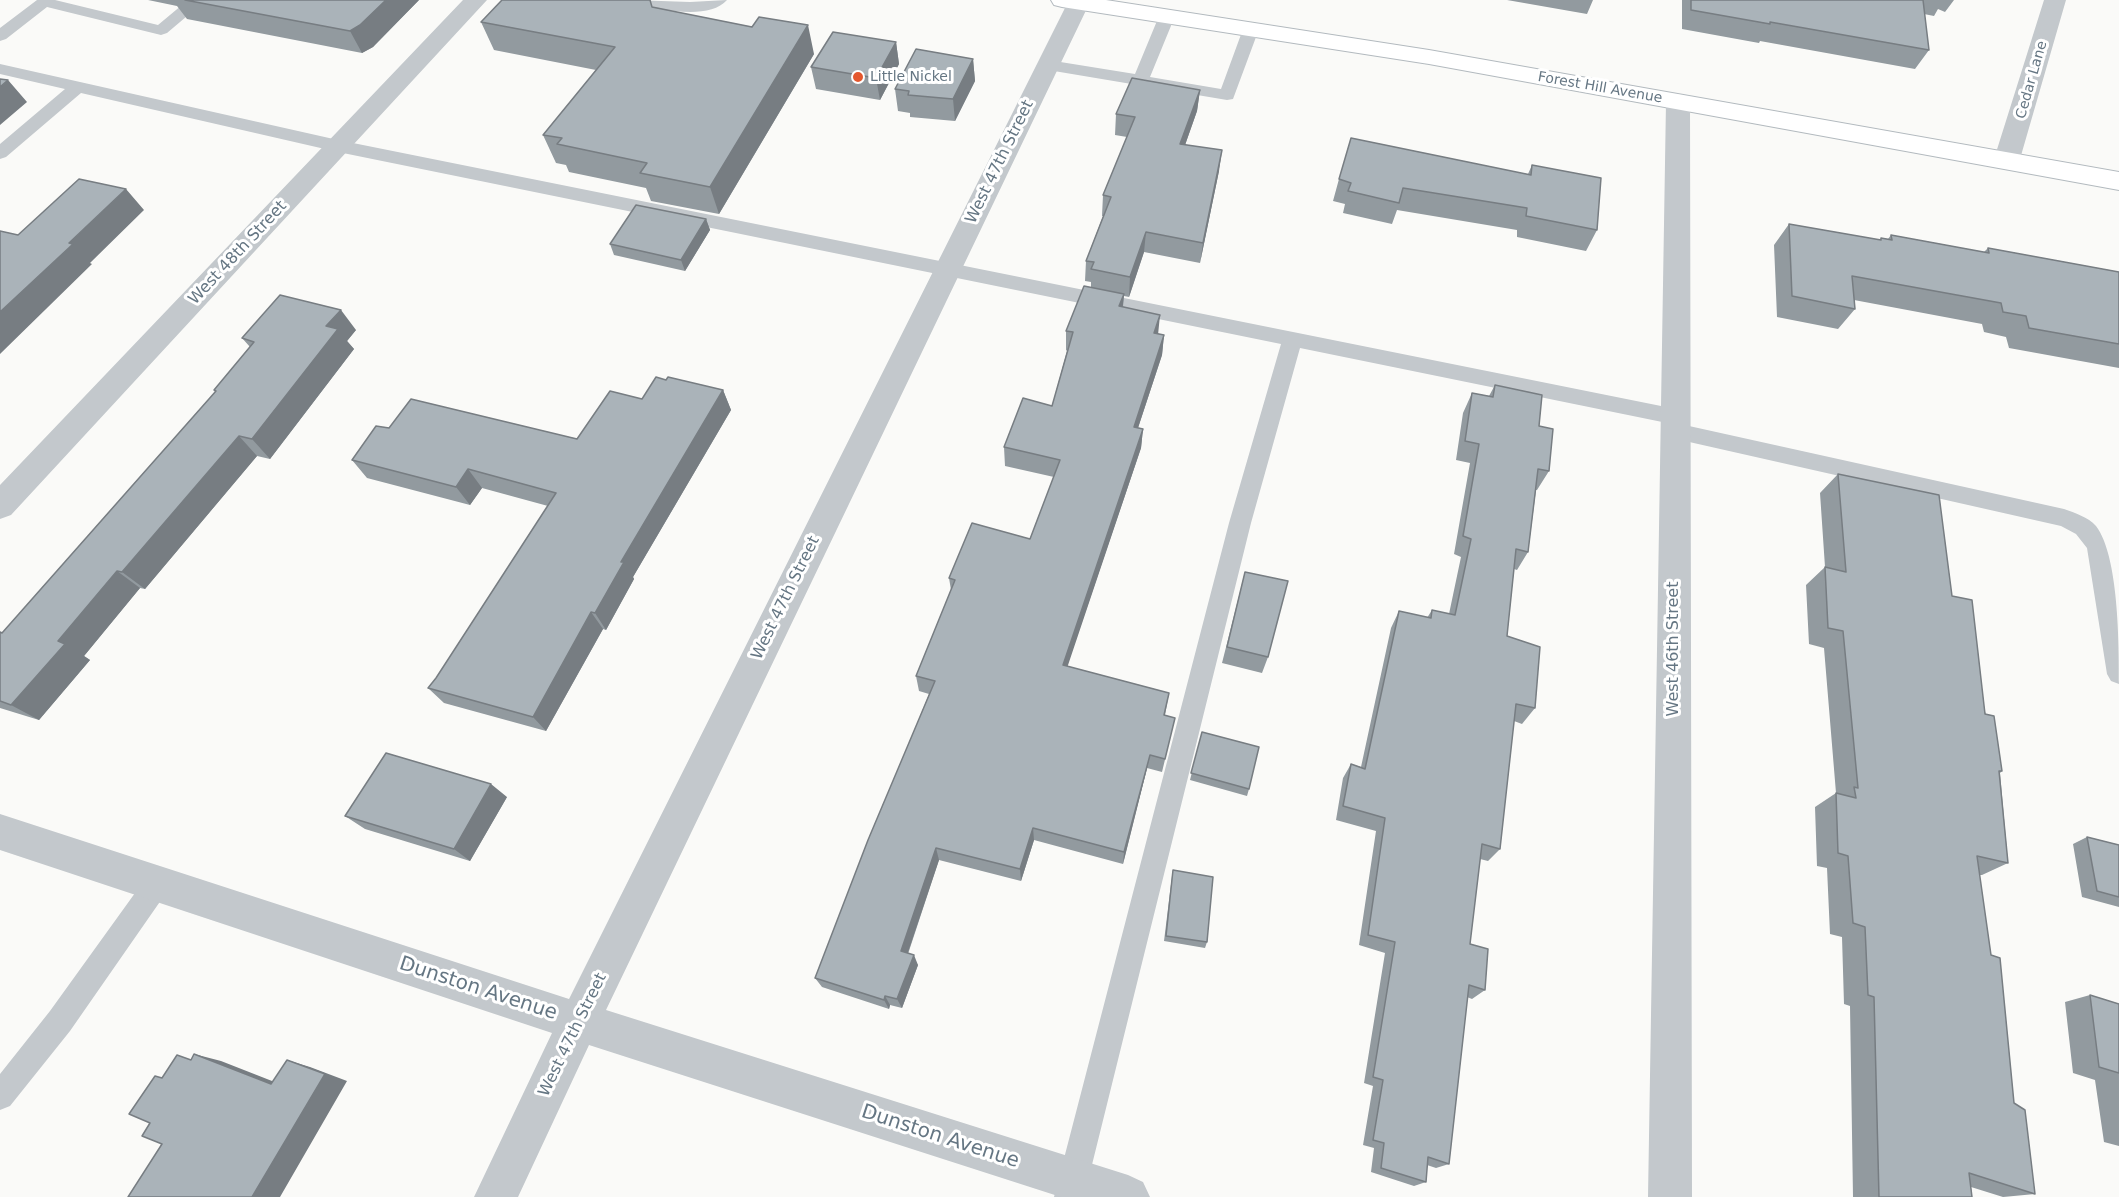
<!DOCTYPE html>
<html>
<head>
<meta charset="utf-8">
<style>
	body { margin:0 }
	canvas { display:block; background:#fafaf8 }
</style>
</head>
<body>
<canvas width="2119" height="1197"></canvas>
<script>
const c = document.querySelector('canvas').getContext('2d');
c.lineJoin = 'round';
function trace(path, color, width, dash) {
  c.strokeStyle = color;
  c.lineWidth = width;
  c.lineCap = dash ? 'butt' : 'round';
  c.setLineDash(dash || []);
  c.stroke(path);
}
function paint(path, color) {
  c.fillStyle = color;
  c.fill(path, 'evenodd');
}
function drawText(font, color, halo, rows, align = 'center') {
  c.font = font + ' "DejaVu Sans",sans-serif';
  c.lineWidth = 6;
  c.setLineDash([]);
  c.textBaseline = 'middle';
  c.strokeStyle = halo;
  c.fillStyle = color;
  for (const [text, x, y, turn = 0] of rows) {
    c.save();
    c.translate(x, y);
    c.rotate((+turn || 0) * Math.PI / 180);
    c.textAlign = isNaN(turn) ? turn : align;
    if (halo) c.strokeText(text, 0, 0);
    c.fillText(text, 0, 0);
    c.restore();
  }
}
const secondary = new Path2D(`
	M1051,0H1106L1429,50L2119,172V190L1429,64L1062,7L1054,5Z`);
trace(secondary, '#b3babf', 2);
paint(new Path2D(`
	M37,0H55L158,25L188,0H206L167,33L161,35L47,7L6,39L0,41V28Z
	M632,0L690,2L727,0C709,21 657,9 635,3Z
	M1167,11L1175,16L1150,77L1221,89L1243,29L1245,26H1257L1259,29L1233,99L1227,100L1048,70L1040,65L1048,60L1135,74L1159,16Z
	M0,64L338,140L1676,409L1683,411L1686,417L1680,424L2064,509C2075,513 2088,517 2096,526C2119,556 2119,645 2119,684L2111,681L2107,674L2087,548L2076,534L2061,526L1676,439L1669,437L1666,431L1672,424L1300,348L1251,523L1084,1197H1054L1229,523L1281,344L338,152L81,93L6,157L0,159V144L65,89L0,74Z
	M157,871L166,875L170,884L166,893L70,1031L10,1106L0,1110V1074L50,1011L148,875Z`), '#c3c8cc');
paint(new Path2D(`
	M463,0H487L11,515L0,519V485Z
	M1069,0H1091L606,1010L1128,1175L1143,1182L1150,1197H1061L589,1045L518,1197H474L552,1033L0,850V814L569,999Z
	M2044,0H2066L2020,159L2016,165L2007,167L1998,165L1994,159Z
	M1678,94L1687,97L1690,102L1692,1197H1648L1666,102L1669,97Z`), '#c3c8cc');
paint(secondary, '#fff');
paint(new Path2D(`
	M148,0H419L373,47L362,53L187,19L177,6Z
	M1507,0H1593L1587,14Z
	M1682,0H1954L1945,12L1938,9L1934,16L1924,14L1929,50L1915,69L1760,41L1759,43L1682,29Z
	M653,7L814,54L719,214L651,201L646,188L569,172L566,165L556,163L543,135L596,70L494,50L481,22Z
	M896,42L899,64L880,100L816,89L811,67Z
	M973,59L975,81L955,121L910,117V113L898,111L895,89Z
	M1200,90L1197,111L1185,145L1219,171L1200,263L1144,252L1129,297L1124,296L1123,307L1158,334L1164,335L1162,355L1138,428L1143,429L1141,448L1067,666L1169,693L1165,715L1175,718L1162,772L1147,768L1123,864L1034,840L1021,881L939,860L908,954L918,965L902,1008L890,1005L889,1009L822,987L815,978L929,694L919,691L916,676L951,590L949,578L1030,539L1054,477L1005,466L1004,447L1052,406L1067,351L1066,350V331L1091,287V282L1085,281L1086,261L1103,216H1102L1103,195L1127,137L1115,135L1116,114Z
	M1532,165L1597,230L1586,251L1517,237V230L1397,210L1392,224L1343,213L1345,204L1333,201L1339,179L1528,174Z
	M706,219L710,230L685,271L614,255L610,244Z
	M1789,224L1880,240L1881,238L1888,239L1891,235L1984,252L1988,248L2119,272V368L2009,348L2006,337L1984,332L1982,324L1854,300L1855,309L1838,329L1777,317L1774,245Z
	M356,330L347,341L354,349L270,459L257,456L145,589L140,588L84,656L90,660L39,720L0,708V632L2,633L215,392L214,390L250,347L242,338Z
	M666,380L723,390L731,410L633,577L634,579L606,630L603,629L546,731L444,703L428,688L436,678L548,506L482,488L470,505L367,478L352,460L389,428L577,439L642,399Z
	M1495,385L1539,426L1549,471L1537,490H1536L1528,552L1517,570L1514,569L1507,636L1535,708L1522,724L1514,721L1500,849L1488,861L1480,859L1470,944L1485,990L1472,999L1467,997L1449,1164L1436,1168L1427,1165L1426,1182L1414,1186L1371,1172L1374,1148L1363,1145L1373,1086L1364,1083L1385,953L1359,945L1376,831L1336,820L1343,778L1351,764L1361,767L1391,628L1399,611L1427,618L1432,610L1449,614L1461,557L1454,554L1470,463L1456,460L1463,413L1472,393L1489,396Z
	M1838,474L1952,596L2002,771L2000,773L2008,863L1982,875H1979L1991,955L2014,1103L2035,1194L2003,1197L1971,1187L1972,1197H1853L1850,1006L1844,1004L1842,937L1830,934L1827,868L1817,866L1815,807L1836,793L1824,648L1809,644L1806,585L1825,567L1820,493Z
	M1245,572L1268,657L1262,673L1222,663Z
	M1202,732L1249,789L1247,796L1190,780Z
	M507,797L470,861L365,829L345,816Z
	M2087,837L2119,845V907L2082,897L2073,844Z
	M1173,870L1207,942L1205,948L1164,941L1172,876Z
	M2090,995L2119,1004V1146L2104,1142L2095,1080L2073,1073L2065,1002Z`), '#929a9f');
paint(new Path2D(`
	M386,0H419L373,47L362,53L350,31Z
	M808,25L814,54L719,214L710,187Z
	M896,42L899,64L880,100L876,78Z
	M973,59L975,81L955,121L953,99Z
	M8,80L27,102L0,125V87Z
	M1200,90L1197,111L1178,165L1180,144Z
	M1222,150L1219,171L1200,263L1203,243Z
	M126,189L144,210L90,263L92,264L0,354V312L69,243Z
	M706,219L710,230L685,271L681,260Z
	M1146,232L1144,252L1129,297L1130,277Z
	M1124,294L1122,314L1119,306Z
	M341,310L356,330L347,341L354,349L270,459L252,439L326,326Z
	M1160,315L1158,335L1154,333Z
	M1164,335L1162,355L1132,446L1134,427Z
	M723,390L731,410L633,577L634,579L606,630L595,613L621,562Z
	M1143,429L1141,448L1063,680V665Z
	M239,436L257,456L145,589L122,572Z
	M468,469L482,488L470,505L456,487Z
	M117,571L140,588L84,656L90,660L39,720L11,705L58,641Z
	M591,612L603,629L546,731L533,717Z
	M1150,755L1147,768L1123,864L1124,852Z
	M491,784L507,797L470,861L454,849Z
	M1033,828L1034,840L1021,881L1020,869Z
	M936,848L939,860L905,961L901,951Z
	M914,955L918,965L902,1008L897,999Z
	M885,996L890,1005L889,1009L884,1000Z
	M194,1054L221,1061L295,1090L271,1084Z
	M287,1060L310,1067L347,1081L280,1197H252Z`), '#777d82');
const building = new Path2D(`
	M185,0H386L360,25L350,31Z
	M502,0H650L652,7L752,27L759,17L808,25L710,187L640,173L647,163L557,144L562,138L543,135L615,47L481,22Z
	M1691,0H1923L1929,50L1770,22V24L1691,10Z
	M833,32L896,42L876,78L811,67Z
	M916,49L973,59L953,99L908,95L909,91L895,89Z
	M1132,78L1200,90L1180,144L1222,150L1203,243L1146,232L1130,277L1091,269L1094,262L1086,261L1111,197L1103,195L1135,117L1116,114Z
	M0,79L8,80L0,87Z
	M1351,138L1531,175L1532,165L1601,178L1597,230L1526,216L1527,208L1403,188L1399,203L1348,191L1351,183L1339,179Z
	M79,179L126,189L69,243L73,244L0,312V231L18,235Z
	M636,205L706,219L681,260L610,244Z
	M1789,224L1881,240V238L1892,240L1891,235L1989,253L1988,248L2119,272V344L2029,328L2026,316L2003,312L2001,303L1852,276L1855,309L1792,296Z
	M1084,286L1124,294L1119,306L1160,315L1154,333L1164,335L1134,427L1143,429L1063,665L1169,693L1164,715L1175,718L1165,759L1150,755L1124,852L1033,828L1020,869L936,848L901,951L914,955L897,999L885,996L884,1000L815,978L868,840L935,681L916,676L955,580L949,578L972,523L1030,539L1060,460L1004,447L1023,398L1052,406L1073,332L1066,331Z
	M280,295L341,310L326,326L338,329L252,439L239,436L122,572L117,571L58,641L65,644L11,705L0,701V632L2,633L216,391L214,390L254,342L242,338Z
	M656,377L666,380L668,377L723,390L621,562H624L595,613L591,612L533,717L428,688L436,678L556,493L468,469L456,487L352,460L376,426L389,428L411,399L577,439L610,391L642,399Z
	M1495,385L1542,395L1539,426L1553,429L1549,471L1538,469L1528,552L1516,549L1507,636L1540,647L1535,708L1516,704L1500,849L1482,844L1470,944L1488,949L1485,990L1469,985L1449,1164L1428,1157L1426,1182L1381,1168L1384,1143L1373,1140L1383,1080L1373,1077L1395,942L1368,935L1385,818L1343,806L1351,764L1365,769L1399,611L1431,618L1432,610L1455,615L1471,539L1463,536L1479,444L1465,441L1472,393L1493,397Z
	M1838,474L1939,495L1952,596L1972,600L1985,714L1994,716L2002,771H1999L2008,863L1977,856L1991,955L2000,958L2014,1103L2025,1110L2035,1194L1969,1173L1972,1197H1879L1874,997L1868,995L1865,927L1853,923L1848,856L1838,853L1836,793L1856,798L1854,787L1858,788L1843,631L1828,628L1825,567L1846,572Z
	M1245,572L1288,581L1268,657L1227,647Z
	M1202,732L1259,747L1249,789L1191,773Z
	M386,753L491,784L454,849L345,816Z
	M2087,837L2119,845V897L2097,891Z
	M1173,870L1213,877L1207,942L1166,936Z
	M2090,995L2119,1004V1073L2099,1067Z
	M194,1054L271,1084L287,1060L325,1074L252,1197H128L162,1144L142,1136L150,1123L129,1114L155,1076L162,1078L177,1055L191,1060Z`);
paint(building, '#aab3b9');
trace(building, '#777d82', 1.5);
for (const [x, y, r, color] of [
	[858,77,6,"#e4572e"]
]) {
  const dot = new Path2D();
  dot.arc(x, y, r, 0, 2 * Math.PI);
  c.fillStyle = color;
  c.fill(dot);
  trace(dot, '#fff', 2);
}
drawText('14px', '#657683', '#fff', [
	["Little Nickel",870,77]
], 'left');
drawText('14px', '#657683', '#fff', [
	["Cedar Lane",2032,80,-74],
	["Forest Hill Avenue",1600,88,10]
]);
drawText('16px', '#657683', '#fff', [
	["West 47th Street",1000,162,-64],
	["West 48th Street",238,253,-47],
	["West 47th Street",786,598,-64],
	["West 46th Street",1674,649,-90],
	["West 47th Street",573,1035,-64]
]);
drawText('20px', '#657683', '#fff', [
	["Dunston Avenue",478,989,18],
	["Dunston Avenue",940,1137,18]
]);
</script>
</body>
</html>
